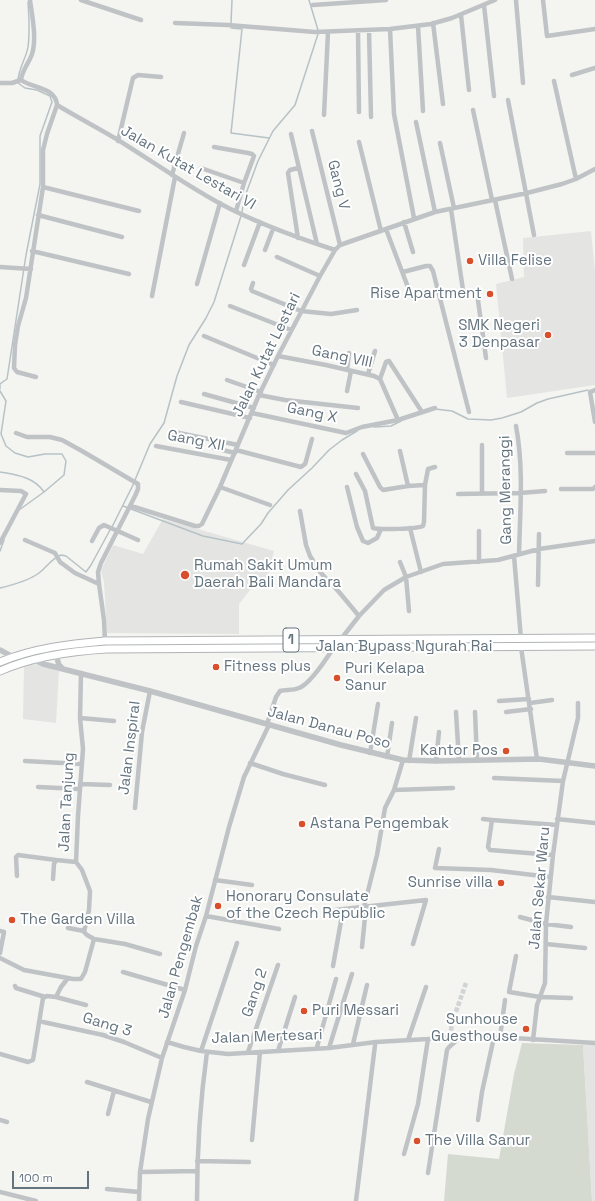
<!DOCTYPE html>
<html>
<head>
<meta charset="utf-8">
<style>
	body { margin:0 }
	#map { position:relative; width:595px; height:1201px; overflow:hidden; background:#f4f4f0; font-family:"Space Grotesk",sans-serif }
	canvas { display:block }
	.scale { position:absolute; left:12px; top:1171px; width:77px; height:18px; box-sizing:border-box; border:2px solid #64747f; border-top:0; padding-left:5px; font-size:12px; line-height:14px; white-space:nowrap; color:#64747f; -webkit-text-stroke:3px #fff; paint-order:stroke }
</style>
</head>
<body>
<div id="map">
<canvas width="595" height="1201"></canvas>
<div class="scale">100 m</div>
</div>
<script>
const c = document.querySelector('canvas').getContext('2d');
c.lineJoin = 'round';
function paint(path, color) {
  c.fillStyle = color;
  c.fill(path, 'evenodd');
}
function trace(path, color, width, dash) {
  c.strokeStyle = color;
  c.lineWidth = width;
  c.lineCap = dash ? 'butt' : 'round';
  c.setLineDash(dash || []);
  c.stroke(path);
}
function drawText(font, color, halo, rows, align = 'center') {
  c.font = font + ' "Space Grotesk",sans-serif';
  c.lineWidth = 4;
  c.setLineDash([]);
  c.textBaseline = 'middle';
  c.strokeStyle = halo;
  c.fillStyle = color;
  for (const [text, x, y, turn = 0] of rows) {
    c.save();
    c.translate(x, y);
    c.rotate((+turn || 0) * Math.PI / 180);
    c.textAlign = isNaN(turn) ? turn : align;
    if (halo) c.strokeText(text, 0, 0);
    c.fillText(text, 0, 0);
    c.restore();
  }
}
paint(new Path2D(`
	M591,231L595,272V385L507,398L496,284L524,277L523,238Z
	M163,519L274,551L266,582L258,580L239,604V634L107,633L104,582L101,571L104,564L113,545L143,554Z
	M36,664L59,671L56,723L23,719L24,665Z
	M583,1045H595V1201H592Z`), '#e4e5e3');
paint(new Path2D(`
	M259,643L260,645L102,647L23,659L0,667V665C33,652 67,647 102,645Z
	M522,1043L583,1045L592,1201H444L448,1154L499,1159L514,1074Z`), '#d5dad1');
trace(new Path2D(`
	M309,0L318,30
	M231,23L232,0
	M231,28L242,29L231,133L269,138
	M242,212L244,199L258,161L273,131L295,105L318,34
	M0,389V384L7,379L26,255L40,184V136L52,102L50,96L37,90L25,88L18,83C17,71 26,59 28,47C30,32 29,16 28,2
	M0,391L6,401L1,434L6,446L15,453L28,457L45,454H62L66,461L64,475L44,492L19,510
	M435,409L452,411L468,419L491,420L502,418L521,412L537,403L548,399L588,390
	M374,427L391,426L401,421
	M0,472C17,475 34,477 44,492
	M135,480L150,444L164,423L177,376L189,345L206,318L214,302L241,216
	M123,506L203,536L242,544L261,524L268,513L288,490L312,468L329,450L342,440L357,431
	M112,527L134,483
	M0,551L4,540
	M0,588C13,585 28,581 39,573C47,567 51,559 61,555L66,556L86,572L91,565L110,530`), '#b7c2c6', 1.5);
trace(new Path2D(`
	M450,1037L452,1023L466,983`), '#d0d4d4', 4.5, [4.5, 2]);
const trunk = new Path2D(`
	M0,662C34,648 69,644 105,641L595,638
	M0,671C34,656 71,651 107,649L595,646`);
trace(trunk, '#b0b4b6', 9);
trace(new Path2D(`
	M30,0C32,15 37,39 32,54C29,63 22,70 21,80C32,88 56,87 57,105L47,134L43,150V187L26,298L18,326L15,345L14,368L17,372L36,377
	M81,0L141,20
	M516,0L523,83
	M543,0L547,36L595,29
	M313,5L386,0
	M484,5L494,96
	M461,15L469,90
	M175,23L228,25L315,32L390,29L431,24L452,18L495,0
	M433,23L443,104
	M418,26L423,111
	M390,29L394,114L414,218
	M369,30L371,117
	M358,31L359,112
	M572,75L595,68
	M554,81L576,179
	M0,83H12L21,80
	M508,100L534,235
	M57,105C77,117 98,128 118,140C152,161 184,184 219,203C256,223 295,237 335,250
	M473,110L492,200
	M324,115L328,32
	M416,122L435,212
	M312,131L340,245
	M291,134L317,244
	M118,141L133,78L138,75L161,77
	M359,142L381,231
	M440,143L454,208
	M214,147L248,153L252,154L254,156L244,183L236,211
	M201,168L244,183
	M172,175L184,133
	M43,187L139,211
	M495,200L512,279
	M451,209L463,290L464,291H475L477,293L486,358
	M38,215L122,237
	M404,222L413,252
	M386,229L412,298
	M298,238L288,173L290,170L298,168
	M265,250L273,229
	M32,251L129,274
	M277,257L320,276
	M244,265L260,222
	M0,267L31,269
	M403,272L426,266H430L433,271L469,412
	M253,283L251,289L252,291L301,311L331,314L357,310
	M197,284L220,203
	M152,296L175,177
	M230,306L291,330
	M204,336L274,365
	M278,356L326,365L374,376L380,379L398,420
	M347,370L349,353
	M368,374L375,351
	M380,379L386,362L389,361L422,412
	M227,380L261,392
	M595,390L590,392L595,422
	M347,391L351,371
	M204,394L254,408
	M259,395L285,400L358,408
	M181,402L250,418
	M252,413L346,433L362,427L398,420L435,408
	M516,426C524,468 520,512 519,554
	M174,432L238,445
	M16,433L27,437H50L62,440L82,451L138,484V489L135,496L101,563L98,572L99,584L104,620L105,641
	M156,446L231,460
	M214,448L235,453
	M236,450L301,467L305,464L306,461L312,439
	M400,451L408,486
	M567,453H595
	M356,474L365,491L373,528C380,530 417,529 423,526L424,522L425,485L408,486L383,490L380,487L363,454
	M425,485L428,469L435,467
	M220,487L270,505
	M347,487L357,527L363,541L368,543L377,538L381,529
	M561,489H593L595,487
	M0,490L21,491L26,494L0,543
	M482,493V445
	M458,494L520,493L545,491
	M131,506L195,526H199L202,524L220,487L259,395L278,356L320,276L335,250L340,245L435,212L527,193L562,184L576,179L595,169
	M300,511L306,545L310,556L320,572L339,592L359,616
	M410,528L421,572
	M479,531V562
	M25,540L55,553L60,562L75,573L99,584
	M92,541L99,528L104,525L138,540
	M514,556L521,639
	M400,562L406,577L409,611
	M538,585L539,534
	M341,639L359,616L384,590L406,577L443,564L498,560L539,549L595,541
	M521,647L537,759
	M81,673L80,718L83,749L78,816L76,862L82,870L90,891L89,910L84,932L87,935L94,939L125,944L160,954
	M499,701L529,699
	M530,703L552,700
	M456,712L459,761
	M475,712L477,760
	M506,712L531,709
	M80,718L114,721
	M267,724L276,697L280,691C286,689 292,691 299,688C310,684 327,658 334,647
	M370,753L378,704
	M387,757L392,723
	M25,761L81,764
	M409,761L416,718
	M436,761L439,732
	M250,763L283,774L325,785
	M494,778L563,781
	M80,784L110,785
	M38,787L79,789
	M394,790L453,788
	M135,808L142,732L150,691
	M483,819L492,820
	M557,819L595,823
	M439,849L435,868L491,870L550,877
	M553,855L490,850L488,847L492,820L557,825
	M17,876L16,857L18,855L56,860
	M53,879L54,864L56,860L76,862
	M215,880L252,885
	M548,897L595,902
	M364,907L377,855L385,808L394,790L403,760
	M335,910L426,900L413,944
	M206,916L279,929
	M520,917L546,924L571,927
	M68,928L84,931
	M0,931L4,932L0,953
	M546,944L585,948
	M362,947L366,907
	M516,956L509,992L540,997L571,998
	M0,958L24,970L73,979H81L85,972L94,939
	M333,966L343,910
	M123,972L185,990
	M15,986L16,988L45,997
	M56,997L86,1005
	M43,1022L103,1035L124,1042L162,1058
	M500,1037L505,1000
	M408,1040L426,987
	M533,1040L537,1005L545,983L546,924L553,855L563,781L578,718V703
	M167,1042L184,1047L201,1051L228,1054L329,1048L376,1042L428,1039L459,1036H481L595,1043
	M353,1044L367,985
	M317,1047L336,979
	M329,1048L352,974
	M201,1051L237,943
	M278,1051L295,997
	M248,1052L278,965
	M0,1054L28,1062L33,1060L43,998L47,996L56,997L61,987L68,978
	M87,1082L151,1102
	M108,1114L114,1091
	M0,1120L7,1122
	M478,1120L482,1092L494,1037
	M252,1140L260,1052
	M404,1154L418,1104L428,1039
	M197,1161L249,1162
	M140,1172L197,1171
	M428,1173L447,1050C450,1044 456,1044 459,1036
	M107,1189L139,1192
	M0,1192L36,1201
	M139,1201L140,1172L148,1119L162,1058L185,990L196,946L206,916L229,827L244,777L269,725
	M197,1201C197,1151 200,1102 207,1052
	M356,1201L375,1045`), '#bfc3c6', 4.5);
trace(new Path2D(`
	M0,650L13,657
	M56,655L59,665L63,669
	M33,659L43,664L150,691L341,745L403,760L436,761L539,759L595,766`), '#bfc3c6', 5.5);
trace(trunk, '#fff', 7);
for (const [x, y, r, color] of [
	[470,261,4,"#d94f2b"],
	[490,294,4,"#d94f2b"],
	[548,335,4,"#d94f2b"],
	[185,575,5,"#d94f2b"],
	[216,667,4,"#d94f2b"],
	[337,678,4,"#d94f2b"],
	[506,751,4,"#d94f2b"],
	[302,824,4,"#d94f2b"],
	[501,883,4,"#d94f2b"],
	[218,906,4,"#d94f2b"],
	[12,920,4,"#d94f2b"],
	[304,1011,4,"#d94f2b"],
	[526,1029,4,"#d94f2b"],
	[417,1141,4,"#d94f2b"]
]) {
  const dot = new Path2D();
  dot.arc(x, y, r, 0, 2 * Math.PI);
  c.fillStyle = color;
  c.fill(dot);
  trace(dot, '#fff', 1.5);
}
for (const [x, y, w] of [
	[291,640,16]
]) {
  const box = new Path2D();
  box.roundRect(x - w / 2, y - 12, w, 24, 3);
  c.fillStyle = '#fff';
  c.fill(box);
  trace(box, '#64747f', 1);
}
drawText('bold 14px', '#64747f', null, [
	["1",291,640]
]);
drawText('15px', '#64747f', '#fff', [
	["Jalan Kutat Lestari VI",188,168,30],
	["Gang V",338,185,76],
	["Jalan Kutat Lestari",267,355,-64],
	["Gang VIII",342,357,12],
	["Gang X",312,413,12],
	["Gang XII",196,441,11],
	["Gang Meranggi",506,490,-91],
	["Jalan Bypass Ngurah Rai",404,647],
	["Jalan Danau Poso",329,728,15],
	["Jalan Inspiral",130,748,-83],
	["Jalan Tanjung",67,802,-87],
	["Jalan Sekar Waru",540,888,-85],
	["Jalan Pengembak",181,957,-74],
	["Gang 2",255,993,-71],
	["Gang 3",107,1025,17],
	["Jalan Mertesari",267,1037,-2]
]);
drawText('15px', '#64747f', '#fff', [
	["Villa Felise",478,261],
	["Rise Apartment",482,294,"right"],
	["SMK Negeri",540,326,"right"],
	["3 Denpasar",540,343,"right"],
	["Rumah Sakit Umum",194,566],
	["Daerah Bali Mandara",194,583],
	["Fitness plus",224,667],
	["Puri Kelapa",345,669],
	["Sanur",345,686],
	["Kantor Pos",498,751,"right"],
	["Astana Pengembak",310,824],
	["Sunrise villa",493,883,"right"],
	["Honorary Consulate",226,897],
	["of the Czech Republic",226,914],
	["The Garden Villa",20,920],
	["Puri Messari",312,1011],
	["Sunhouse",518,1020,"right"],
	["Guesthouse",518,1037,"right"],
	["The Villa Sanur",425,1141]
], 'left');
</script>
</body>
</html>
